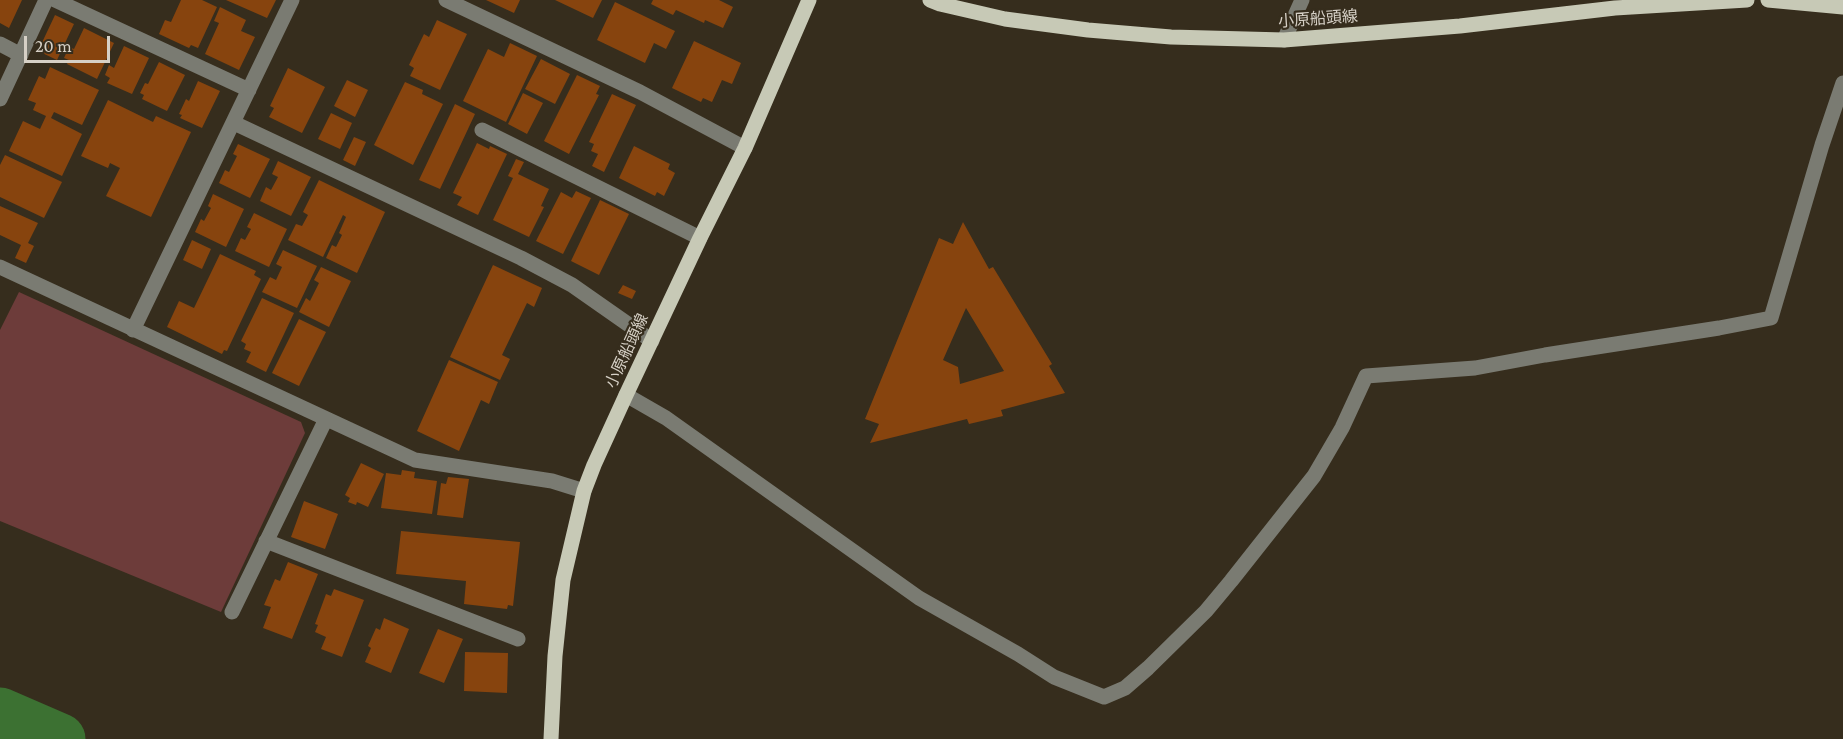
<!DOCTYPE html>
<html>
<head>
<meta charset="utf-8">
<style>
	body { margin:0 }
	#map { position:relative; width:1843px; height:739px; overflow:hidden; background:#362d1d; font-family:"Crimson Pro",serif }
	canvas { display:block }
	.scale { position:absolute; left:24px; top:36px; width:86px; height:27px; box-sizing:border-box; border:3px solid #d6d0c6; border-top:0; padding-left:8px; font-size:18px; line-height:21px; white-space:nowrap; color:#d6d0c6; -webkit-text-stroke:4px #362d1d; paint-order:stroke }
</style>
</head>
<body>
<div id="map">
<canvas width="1843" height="739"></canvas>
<div class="scale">20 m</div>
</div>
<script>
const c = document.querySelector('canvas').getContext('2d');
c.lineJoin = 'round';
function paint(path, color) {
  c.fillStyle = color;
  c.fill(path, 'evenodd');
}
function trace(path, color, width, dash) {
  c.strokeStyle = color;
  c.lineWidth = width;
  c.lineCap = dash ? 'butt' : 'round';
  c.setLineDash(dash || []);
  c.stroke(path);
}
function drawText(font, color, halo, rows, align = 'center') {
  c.font = font + ' "Crimson Pro","Noto Sans JP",serif';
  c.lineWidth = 4.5;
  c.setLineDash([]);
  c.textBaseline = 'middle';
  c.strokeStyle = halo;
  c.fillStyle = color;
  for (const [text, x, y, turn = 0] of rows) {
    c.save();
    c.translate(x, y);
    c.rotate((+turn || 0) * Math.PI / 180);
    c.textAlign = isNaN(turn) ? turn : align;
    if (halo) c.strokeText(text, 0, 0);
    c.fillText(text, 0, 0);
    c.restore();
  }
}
paint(new Path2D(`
	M19,292L301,422L305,433L221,612L0,521V330Z`), '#6d3c3a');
trace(new Path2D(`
	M0,713L60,739`), '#3c7132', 51);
paint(new Path2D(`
	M0,0H22L9,28L0,23Z
	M181,0H202L217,7L198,48L191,45L189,48L159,34L165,20L171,22Z
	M226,0H276L267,18Z
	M486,0H520L514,13Z
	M555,0H602L593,18Z
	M653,0H719L733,7L723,28L705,20L704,23L676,10L673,15L651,4Z
	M615,2L675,31L666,49L654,43L645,63L597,40Z
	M220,7L246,20L241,31L255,37L239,70L205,54L219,23L214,21Z
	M55,15L74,24L57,60L38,51Z
	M437,20L467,34L440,90L410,76L414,68L409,65L424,34L429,37Z
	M84,28L114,43L97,79L67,64L69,60L64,58L69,47L74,49Z
	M694,41L741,63L732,84L722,80L712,102L703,98L701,102L672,88Z
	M510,43L537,56L506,122L463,101L488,49L504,57Z
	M124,46L149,58L132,94L107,83L110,78L105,75L109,65L114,68Z
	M541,59L570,74L555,104L525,89Z
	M159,62L185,75L167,111L142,99L144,95L140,93L145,83L148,84Z
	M50,67L99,90L82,125L54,112L51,118L82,134L62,176L9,151L23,121L40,129L46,116L33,110L36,103L28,100L39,76L45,79Z
	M288,68L325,87L302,133L269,117L274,108L270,106Z
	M577,75L600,86L596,94L599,95L569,154L544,141Z
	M347,80L368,90L355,117L334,106Z
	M198,81L220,91L202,128L180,118L182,115L179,114L186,99L189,101Z
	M405,82L423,90L422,94L443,104L413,165L374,145Z
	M523,93L543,103L527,134L508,124Z
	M612,94L636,105L604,172L592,166L598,154L591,151L594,144L589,142Z
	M108,100L153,122L156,116L191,132L151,217L106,196L120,168L110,163L108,168L81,156Z
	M455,104L475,114L440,189L419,180Z
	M331,113L352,123L340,149L318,139Z
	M354,137L366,142L355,166L343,160Z
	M477,143L489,149L490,146L507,154L478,215L457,205L462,197L453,193Z
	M238,144L270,159L250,198L219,183L225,170L229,172L237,156L233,154Z
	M634,146L670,164L668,169L675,173L664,196L657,192L655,196L619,178Z
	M5,155L62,182L44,218L0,197V165Z
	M516,159L524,162L518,174L549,189L541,206L544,207L529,237L493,220L513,178L508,176Z
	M278,161L311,177L291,216L260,201L266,187L271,190L278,177L272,174Z
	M319,180L385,212L357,273L326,258L332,245L336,247L342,235L339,233L346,217L343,215L323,257L288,240L296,224L302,226L308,215L303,212Z
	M576,191L591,198L563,254L536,241L561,192L572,198Z
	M213,194L244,209L226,247L195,232L201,219L204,221L211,208L208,206Z
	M600,200L629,214L599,275L571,261Z
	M0,206L38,223L28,243L34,246L26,263L15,258L21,245L0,235Z
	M254,213L287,229L269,267L235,251L241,238L245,240L251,229L247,227Z
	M963,222L989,269L993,267L1052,364L1049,366L1065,393L1001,410L1003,416L969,424L967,419L870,443L879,424L865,419L939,238L953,244ZM966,308L1004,371L960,384L958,367L943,360Z
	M192,240L211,249L202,269L183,260Z
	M283,250L317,266L297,308L262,292L270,277L276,280L282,267L276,264Z
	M220,254L256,271L254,275L261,279L227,351L224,350L222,354L167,327L179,301L194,308Z
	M493,265L542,288L534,307L527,303L502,355L510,359L500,380L450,357Z
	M321,267L351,281L329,327L299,312L306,298L310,301L319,283L314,280Z
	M623,285L636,291L632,299L618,293Z
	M262,298L294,313L266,372L246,362L251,352L244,349L246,344L241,341Z
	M299,319L326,332L299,386L272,373Z
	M449,360L498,382L489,404L481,400L459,451L417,431Z
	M361,463L384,474L368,507L357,502L356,505L348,502L350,498L345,495Z
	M402,470L415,472L414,478L437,481L432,514L381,508L386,473L401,475Z
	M448,477L469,479L463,518L437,515L441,483L446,484Z
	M304,501L338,514L325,549L291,537Z
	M401,531L520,542L513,606L508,605L507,609L464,604L466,581L396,574Z
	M288,562L318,574L292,639L263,628L271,607L264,605L275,579L280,581Z
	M334,589L364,600L342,657L321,649L326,637L315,632L318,625L315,624L326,594L331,596Z
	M384,618L409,629L391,673L365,662L371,648L368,646L376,628L380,630Z
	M438,629L463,639L444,683L419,673Z
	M465,652L508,653L507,693L464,691Z`), '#87440e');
trace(new Path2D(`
	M55,0L249,90
	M446,0L640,92L745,148
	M1284,40L1302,0
	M0,44L21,55
	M0,99L46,0
	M234,123L521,258L572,285L652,341
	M482,130L700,238
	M0,267L415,460L552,481L584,491
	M133,330L292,0
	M626,395L666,418L919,598L1018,654L1054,677L1104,697L1125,688L1148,668L1206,611L1231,581L1314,476L1342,428L1366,376L1475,368L1545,355L1719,328L1771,318L1822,145L1843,83
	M266,541L518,639
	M232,612L326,419`), '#7a7b72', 15);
trace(new Path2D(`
	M930,0L940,4L1005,19L1088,30L1171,37L1284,40L1460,26L1615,8L1747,0
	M1768,0L1843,7
	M551,739L555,656L563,580L584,491L594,465L626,395L700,238L745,148L809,0`), '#c7c9b6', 15);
drawText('16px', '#d6d0c6', '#362d1d', [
	["小原船頭線",1318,19,-4],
	["小原船頭線",627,351,-65]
]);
</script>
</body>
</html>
